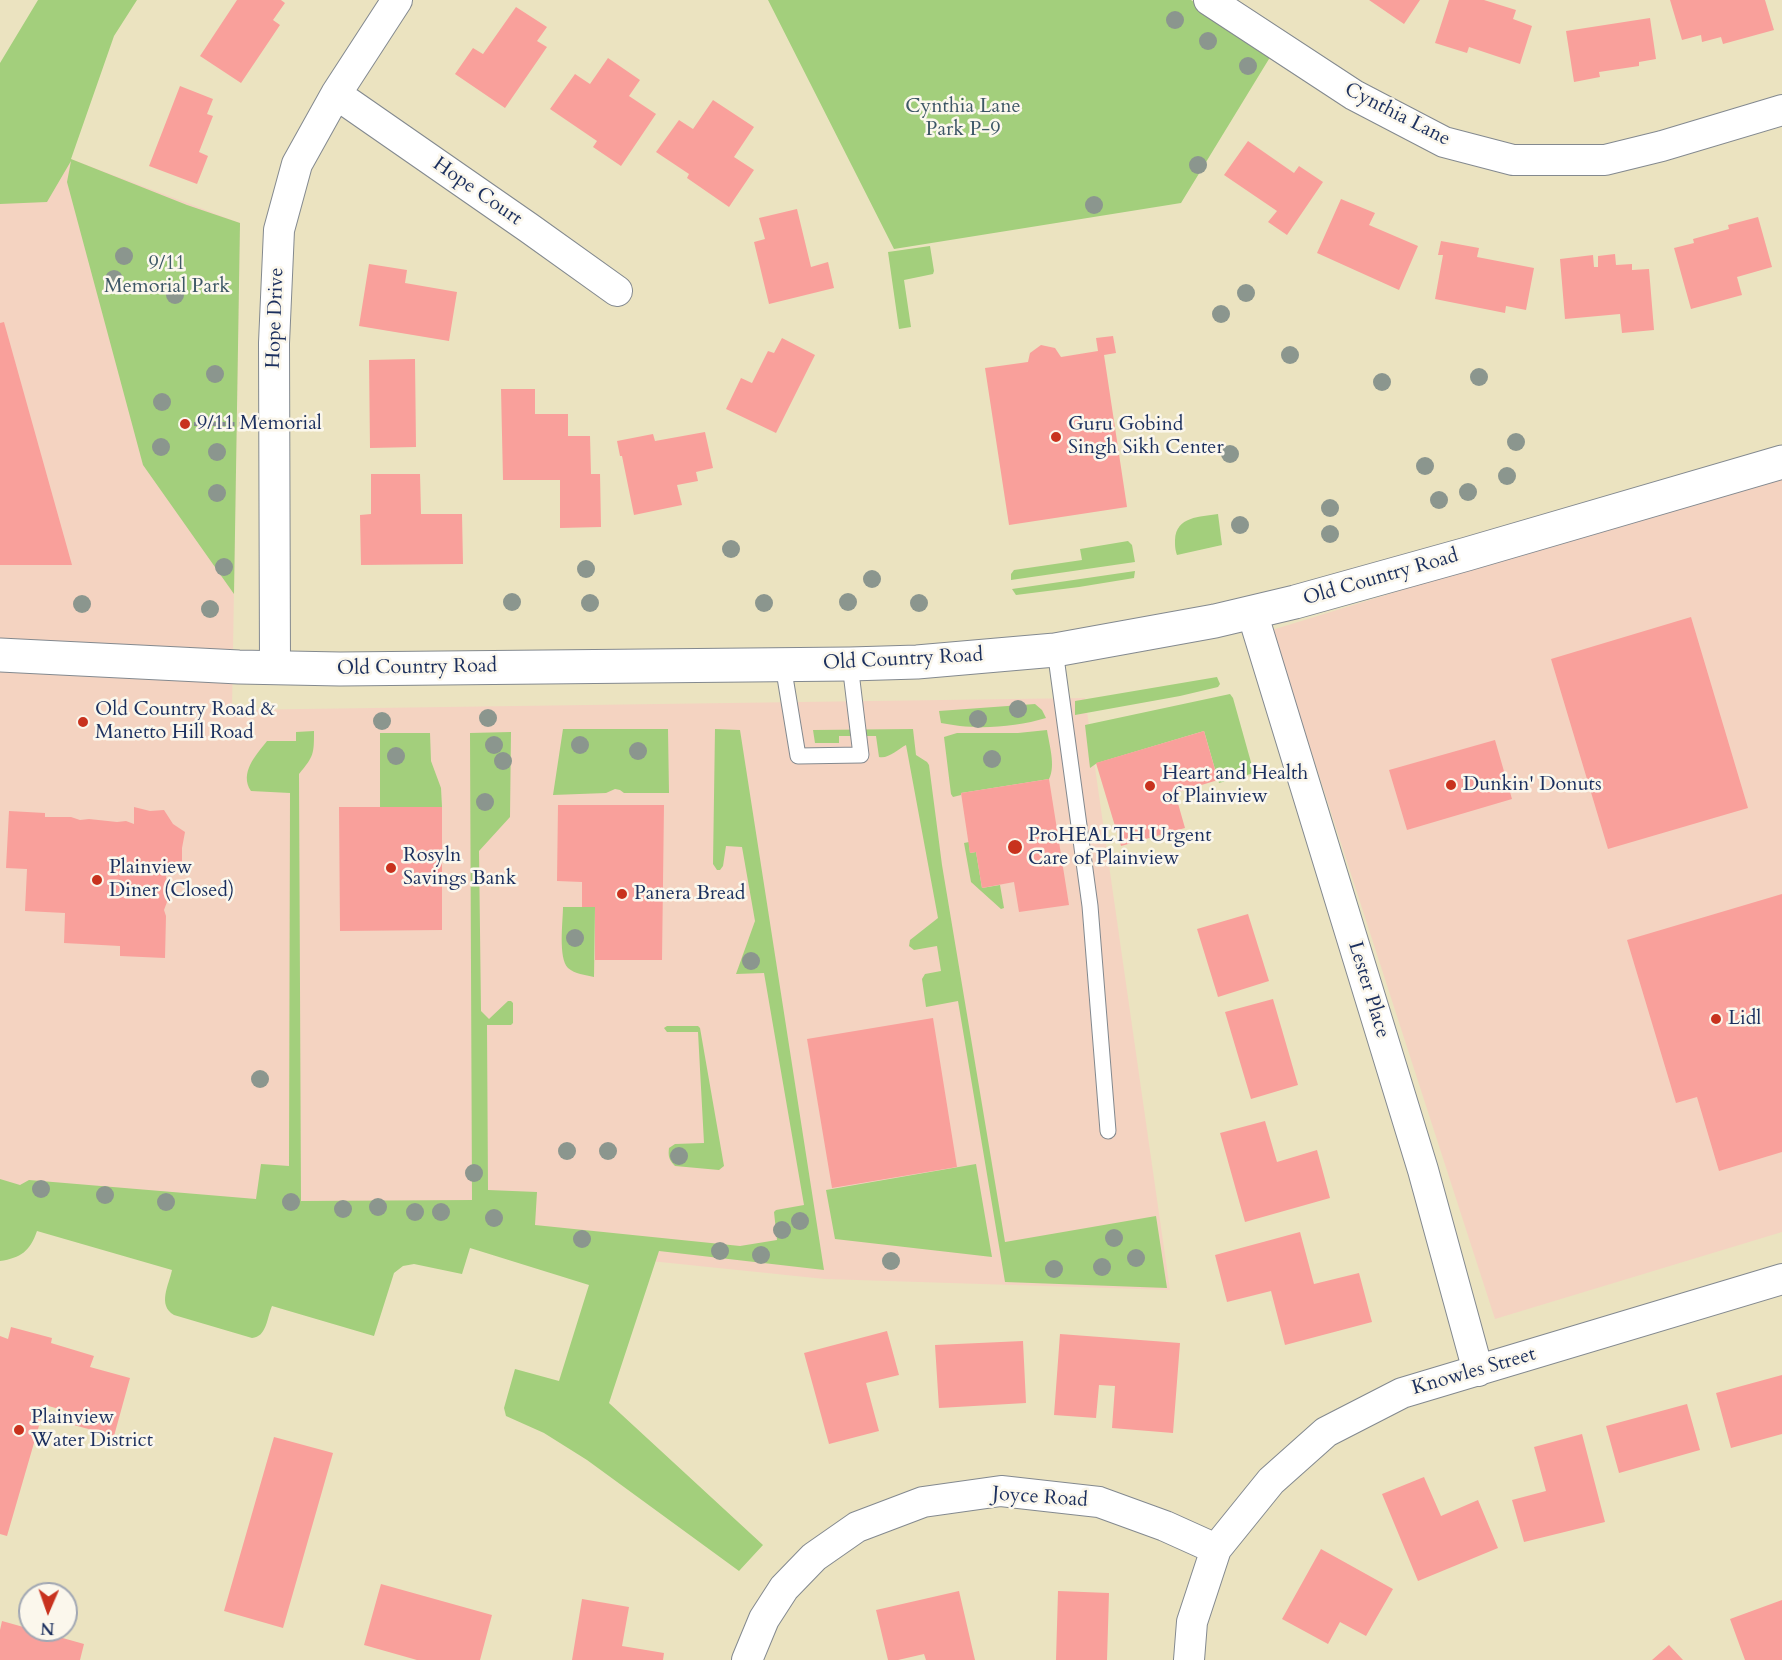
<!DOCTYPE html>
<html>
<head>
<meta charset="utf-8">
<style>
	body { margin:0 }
	#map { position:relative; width:1782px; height:1660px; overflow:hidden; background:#ebe3c0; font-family:Cardo,serif }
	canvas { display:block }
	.north { position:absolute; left:18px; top:1582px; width:60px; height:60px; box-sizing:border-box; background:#fbf7ec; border:2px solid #a1a7b3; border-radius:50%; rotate:182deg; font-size:16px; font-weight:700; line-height:24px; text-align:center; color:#1b2f5e }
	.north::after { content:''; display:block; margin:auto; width:21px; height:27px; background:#c8321e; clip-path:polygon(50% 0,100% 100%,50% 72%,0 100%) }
</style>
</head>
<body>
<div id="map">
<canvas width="1782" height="1660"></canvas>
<div class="north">N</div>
</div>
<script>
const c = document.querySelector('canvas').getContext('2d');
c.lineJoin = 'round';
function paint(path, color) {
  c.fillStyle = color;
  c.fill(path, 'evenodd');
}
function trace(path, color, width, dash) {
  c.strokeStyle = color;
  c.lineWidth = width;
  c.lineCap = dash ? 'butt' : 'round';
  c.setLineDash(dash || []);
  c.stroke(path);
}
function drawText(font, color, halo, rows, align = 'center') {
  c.font = font + ' Cardo,serif';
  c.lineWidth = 5;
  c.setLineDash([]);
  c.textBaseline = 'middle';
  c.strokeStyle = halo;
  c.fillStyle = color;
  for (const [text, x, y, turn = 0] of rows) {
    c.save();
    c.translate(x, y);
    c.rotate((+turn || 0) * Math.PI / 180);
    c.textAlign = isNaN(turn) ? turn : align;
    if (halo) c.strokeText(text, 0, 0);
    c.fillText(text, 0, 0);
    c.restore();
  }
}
paint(new Path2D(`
	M0,129L71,159L240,223L232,710L1085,698L1170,1290L825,1279L0,1194Z
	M1782,473V1232L1495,1319L1272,630Z`), '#f4d3c1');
paint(new Path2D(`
	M38,0H137L114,36L71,159L187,205L240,223L234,594L143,465L67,182L71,161L47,202L0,204V63Z
	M768,0H1191L1272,54L1181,203L894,249Z
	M930,246L934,271L933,274L904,280L911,327L899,329L888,252Z
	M1218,514L1222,545L1177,555C1175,549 1175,546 1175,540C1176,516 1200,517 1218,514Z
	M1128,541L1132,545L1135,562L1011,580V574L1014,570L1082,560L1080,549Z
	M1135,571L1134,578L1079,587L1016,595L1012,589Z
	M1217,677L1220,684L1218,687L1180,696L1075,715V701Z
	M1230,694L1233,698L1254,773L1219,783L1204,731L1097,763L1090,768L1085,725Z
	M1035,704L1042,710L1046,718C1020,726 987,729 960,726C953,725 947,724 941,723L939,711Z
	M563,729H668L669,793H624L620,790L615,789L606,793L553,795Z
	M715,729L740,730L824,1270L659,1251L609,1403L763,1545L739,1571L587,1460L544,1433L506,1416L504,1408L515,1369L559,1381L589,1285L470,1248L462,1274L414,1264L403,1266L394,1273L374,1336L272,1306C267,1317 267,1337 252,1338L174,1315C157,1305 169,1285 172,1270L37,1231C30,1251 21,1258 0,1261V1179L20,1185L29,1180L256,1199L261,1164L289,1166L290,793L251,791C239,773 256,755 267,741H296V732L314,731C314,754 314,756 299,774L301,1201L472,1200L470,733L511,732L510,817L479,851L481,1011L489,1019L508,1001H511L513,1003V1023L511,1025H487L488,1190L537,1192L535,1225L740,1246L777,1240L774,1212L776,1210L804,1205L764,973L736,974L755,921L742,847L726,846L723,866L720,870H717L713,864Z
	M913,729L916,755L927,762L929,765L942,865L1005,1242L1156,1216L1167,1288L1005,1282L958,1001L926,1007L922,979L925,974L941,971L937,946L914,950L909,946L910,940L938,918L906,745C898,749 889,759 879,757L876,736H839V743H815L813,730Z
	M1047,730C1049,744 1056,766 1049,779L961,793V795L953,797L951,794L944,737L957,733H1018Z
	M380,733H430L431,761L441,788L442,807H380Z
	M969,842L970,853L976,852L982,888L1000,885L1004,908L1001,909L971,882L964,843Z
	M563,907H595L594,977C585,975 575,974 568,968C558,958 563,921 563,907Z
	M667,1026H698L700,1028L724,1166L719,1170L675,1166C669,1160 668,1156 669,1148L675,1144L704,1143L698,1032H667L664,1028Z
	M976,1164L992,1257L835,1239L826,1190Z`), '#a3cf7c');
paint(new Path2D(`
	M237,0H281L285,3L273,20L280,25L241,83L200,56Z
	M1369,0H1420L1404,24Z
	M1449,0H1484L1516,10L1513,19L1532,26L1520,64L1469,47L1467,53L1435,43Z
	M1670,0H1765L1774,30L1723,44L1721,37L1702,42L1701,35L1682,40Z
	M516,7L547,27L537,41L547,47L505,108L455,74L473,48L483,54Z
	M1650,18L1656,59L1639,62V66L1599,72L1600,77L1574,82L1566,31Z
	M608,58L640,80L629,96L656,114L621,166L593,147L597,141L550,109L575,74L590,84Z
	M180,86L213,99L207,114L213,116L199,152L208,156L197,184L149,166Z
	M713,100L754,127L734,157L754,170L729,207L687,178L689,174L656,152L679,120L693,129Z
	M1248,141L1294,173L1299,166L1323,182L1287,235L1268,222L1277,211L1224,175Z
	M1341,199L1375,213L1369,225L1418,246L1399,290L1317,253Z
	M797,209L811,267L828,262L834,288L769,304L754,242L765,239L759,218Z
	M1758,217L1772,267L1737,277L1742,295L1691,309L1674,248L1694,243L1693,239L1729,229L1728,225Z
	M1441,241L1479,248L1477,257L1534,268L1526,310L1506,306L1505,313L1435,299L1443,255H1438Z
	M1615,254L1616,265L1632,264V270L1649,269L1654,330L1622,333L1620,314L1565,319L1560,259L1593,255L1594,267H1598V256Z
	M369,264L407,270L405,283L457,292L449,341L359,326Z
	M4,322L72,565H0V323Z
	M1113,336L1116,353L1104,355L1127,507L1009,525L985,368L1028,362L1030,353L1041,345L1055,348L1061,357L1098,351L1096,338Z
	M782,338L815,355L776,433L726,409L741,378L752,383L768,351L774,353Z
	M415,359L416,447L370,448L369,360Z
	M501,389H535V414H568V436H590L591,474H600L601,527L560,528V480H503Z
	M705,432L713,468L696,472L698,481L677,485L682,505L634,515L622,456H620L617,441L653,434L655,441Z
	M371,474H420L421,514H462L463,564L361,565L360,515L371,514Z
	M1691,617L1748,808L1608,849L1551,659Z
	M1204,731L1218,780L1175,793L1185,828L1121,846L1096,763Z
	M1495,740L1512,799L1407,830L1389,770Z
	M1049,779L1069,905L1019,912L1014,882L982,888L976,852L970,853L961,793Z
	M558,805H664L662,960H595V907H582V882L557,881Z
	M134,807L150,811L164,810L173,824L185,832L182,848V862L169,863V868L166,877L168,884L165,893L167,902L164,910L166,916L165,958L120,956V946L64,943L65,913L25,911L27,869L6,868L9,811L45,813V817H71L80,820L89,819L117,822L126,821L134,824Z
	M339,807H442V930L340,931Z
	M1782,894V1152L1719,1171L1697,1097L1676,1103L1627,940Z
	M1248,914L1269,981L1218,997L1197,929Z
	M1273,999L1298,1085L1251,1099L1225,1012Z
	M933,1018L957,1167L832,1188L807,1039Z
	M1265,1121L1277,1162L1317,1150L1330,1198L1245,1222L1220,1133Z
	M1300,1232L1314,1284L1359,1273L1372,1322L1285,1345L1271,1291L1227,1302L1215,1255Z
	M11,1327L52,1338L51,1343L94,1356L90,1367L130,1378L114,1436L70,1424L73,1413L45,1405L7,1536L0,1534V1336L8,1339Z
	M887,1331L899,1375L866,1383L879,1431L829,1444L804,1353Z
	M1060,1334L1180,1343L1173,1433L1112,1428L1115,1386L1099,1385L1096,1418L1054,1415Z
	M1023,1341L1026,1403L939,1408L935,1345Z
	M1782,1375V1434L1731,1448L1716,1393Z
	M1687,1404L1700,1450L1619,1473L1606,1426Z
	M1582,1434L1605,1522L1524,1542L1512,1500L1546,1491L1534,1447Z
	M274,1437L333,1453L283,1628L224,1611Z
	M1424,1477L1441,1516L1478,1500L1498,1548L1418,1581L1382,1494Z
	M1321,1549L1393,1589L1366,1636L1340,1622L1328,1644L1282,1619Z
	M381,1584L492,1615L480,1660H417L364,1645Z
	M959,1591L975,1660H926L924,1654L898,1660H888L876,1610Z
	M1058,1591L1109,1593L1107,1660H1056Z
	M582,1599L629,1607L622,1646L664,1653L663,1660H572Z
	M1782,1600V1660H1745L1730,1619Z
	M2,1621L84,1644L80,1660H0V1630Z
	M1669,1645L1683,1660H1652Z`), '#f9a09b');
const lane = new Path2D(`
	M1055,650L1090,906L1108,1131
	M783,665L798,756L861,755L850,664`);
const street = new Path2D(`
	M1209,0L1354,95L1444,142L1513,160H1605L1662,146L1782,110
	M336,94L529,228L617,291
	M1252,612L1423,1170L1478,1371
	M275,667L274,343L279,230L297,164L336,94L397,0
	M747,1660L764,1619L784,1588L814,1557L857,1527L923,1502L1001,1491L1099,1502L1165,1526L1216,1549
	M1189,1660L1192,1622L1216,1549L1271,1481L1326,1432L1402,1393L1782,1279`);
const primary = new Path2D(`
	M0,655L239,667L340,669L850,664L917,662L1055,650L1215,621L1295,602L1467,554L1782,462`);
trace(lane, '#83898f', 17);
trace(street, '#83898f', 32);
trace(primary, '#83898f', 35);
trace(new Path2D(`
	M185,424H241`), '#83898f', 4, [4.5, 4.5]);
trace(lane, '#fff', 15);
trace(street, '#fff', 30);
trace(primary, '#fff', 33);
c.fillStyle = '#8b968e';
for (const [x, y] of [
	[1175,20],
	[1208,41],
	[1248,66],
	[1198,165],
	[1094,205],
	[124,256],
	[114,279],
	[1246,293],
	[175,295],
	[1221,314],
	[1290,355],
	[215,374],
	[1479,377],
	[1382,382],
	[162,402],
	[1516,442],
	[161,447],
	[217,452],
	[1230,454],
	[1425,466],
	[1507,476],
	[1468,492],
	[217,493],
	[1439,500],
	[1330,508],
	[1240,525],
	[1330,534],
	[731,549],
	[224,567],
	[586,569],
	[872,579],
	[512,602],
	[848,602],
	[590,603],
	[764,603],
	[919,603],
	[82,604],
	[210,609],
	[1018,709],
	[488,718],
	[978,719],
	[382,721],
	[494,745],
	[580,745],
	[638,751],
	[396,756],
	[992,759],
	[503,761],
	[485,802],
	[575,938],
	[751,961],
	[260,1079],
	[567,1151],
	[608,1151],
	[679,1156],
	[474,1173],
	[41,1189],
	[105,1195],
	[166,1202],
	[291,1202],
	[378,1207],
	[343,1209],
	[415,1212],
	[441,1212],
	[494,1218],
	[800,1221],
	[782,1230],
	[1114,1238],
	[582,1239],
	[720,1251],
	[761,1255],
	[1136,1258],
	[891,1261],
	[1102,1267],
	[1054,1269]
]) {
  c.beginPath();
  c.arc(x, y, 9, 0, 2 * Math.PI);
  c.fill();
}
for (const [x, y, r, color] of [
	[185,424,6,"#c8321e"],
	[1056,437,6,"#c8321e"],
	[83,722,6,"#c8321e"],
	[1451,785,6,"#c8321e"],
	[1150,786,6,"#c8321e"],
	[1015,847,8,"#c8321e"],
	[391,868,6,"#c8321e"],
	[97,880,6,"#c8321e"],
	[622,894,6,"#c8321e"],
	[1716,1019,6,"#c8321e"],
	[19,1430,6,"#c8321e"]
]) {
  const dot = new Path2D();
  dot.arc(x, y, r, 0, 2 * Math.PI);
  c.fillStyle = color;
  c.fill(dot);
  trace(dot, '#fbf7ec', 2);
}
drawText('20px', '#3d5766', '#fbf7ec', [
	["Cynthia Lane",963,107],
	["Park P-9",963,130],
	["9/11",167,264],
	["Memorial Park",167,287]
]);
drawText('20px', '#1b2f5e', '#fbf7ec', [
	["Cynthia Lane",1397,115,27],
	["Hope Court",477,192,35],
	["Hope Drive",276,318,-88],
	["Old Country Road",1381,578,-16],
	["Old Country Road",903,660,-3],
	["Old Country Road",417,668,-1],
	["Lester Place",1368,990,73],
	["Knowles Street",1474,1372,-16],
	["Joyce Road",1040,1498,4]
]);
drawText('20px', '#1b2f5e', '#fbf7ec', [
	["9/11 Memorial",197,424],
	["Guru Gobind",1068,425],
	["Singh Sikh Center",1068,448],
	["Old Country Road &",95,710],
	["Manetto Hill Road",95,733],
	["Heart and Health",1162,774],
	["of Plainview",1162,797],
	["Dunkin' Donuts",1463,785],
	["ProHEALTH Urgent",1028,836],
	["Care of Plainview",1028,859],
	["Rosyln",403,856],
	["Savings Bank",403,879],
	["Plainview",109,868],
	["Diner (Closed)",109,891],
	["Panera Bread",634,894],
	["Lidl",1728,1019],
	["Plainview",31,1418],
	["Water District",31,1441]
], 'left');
</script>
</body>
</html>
